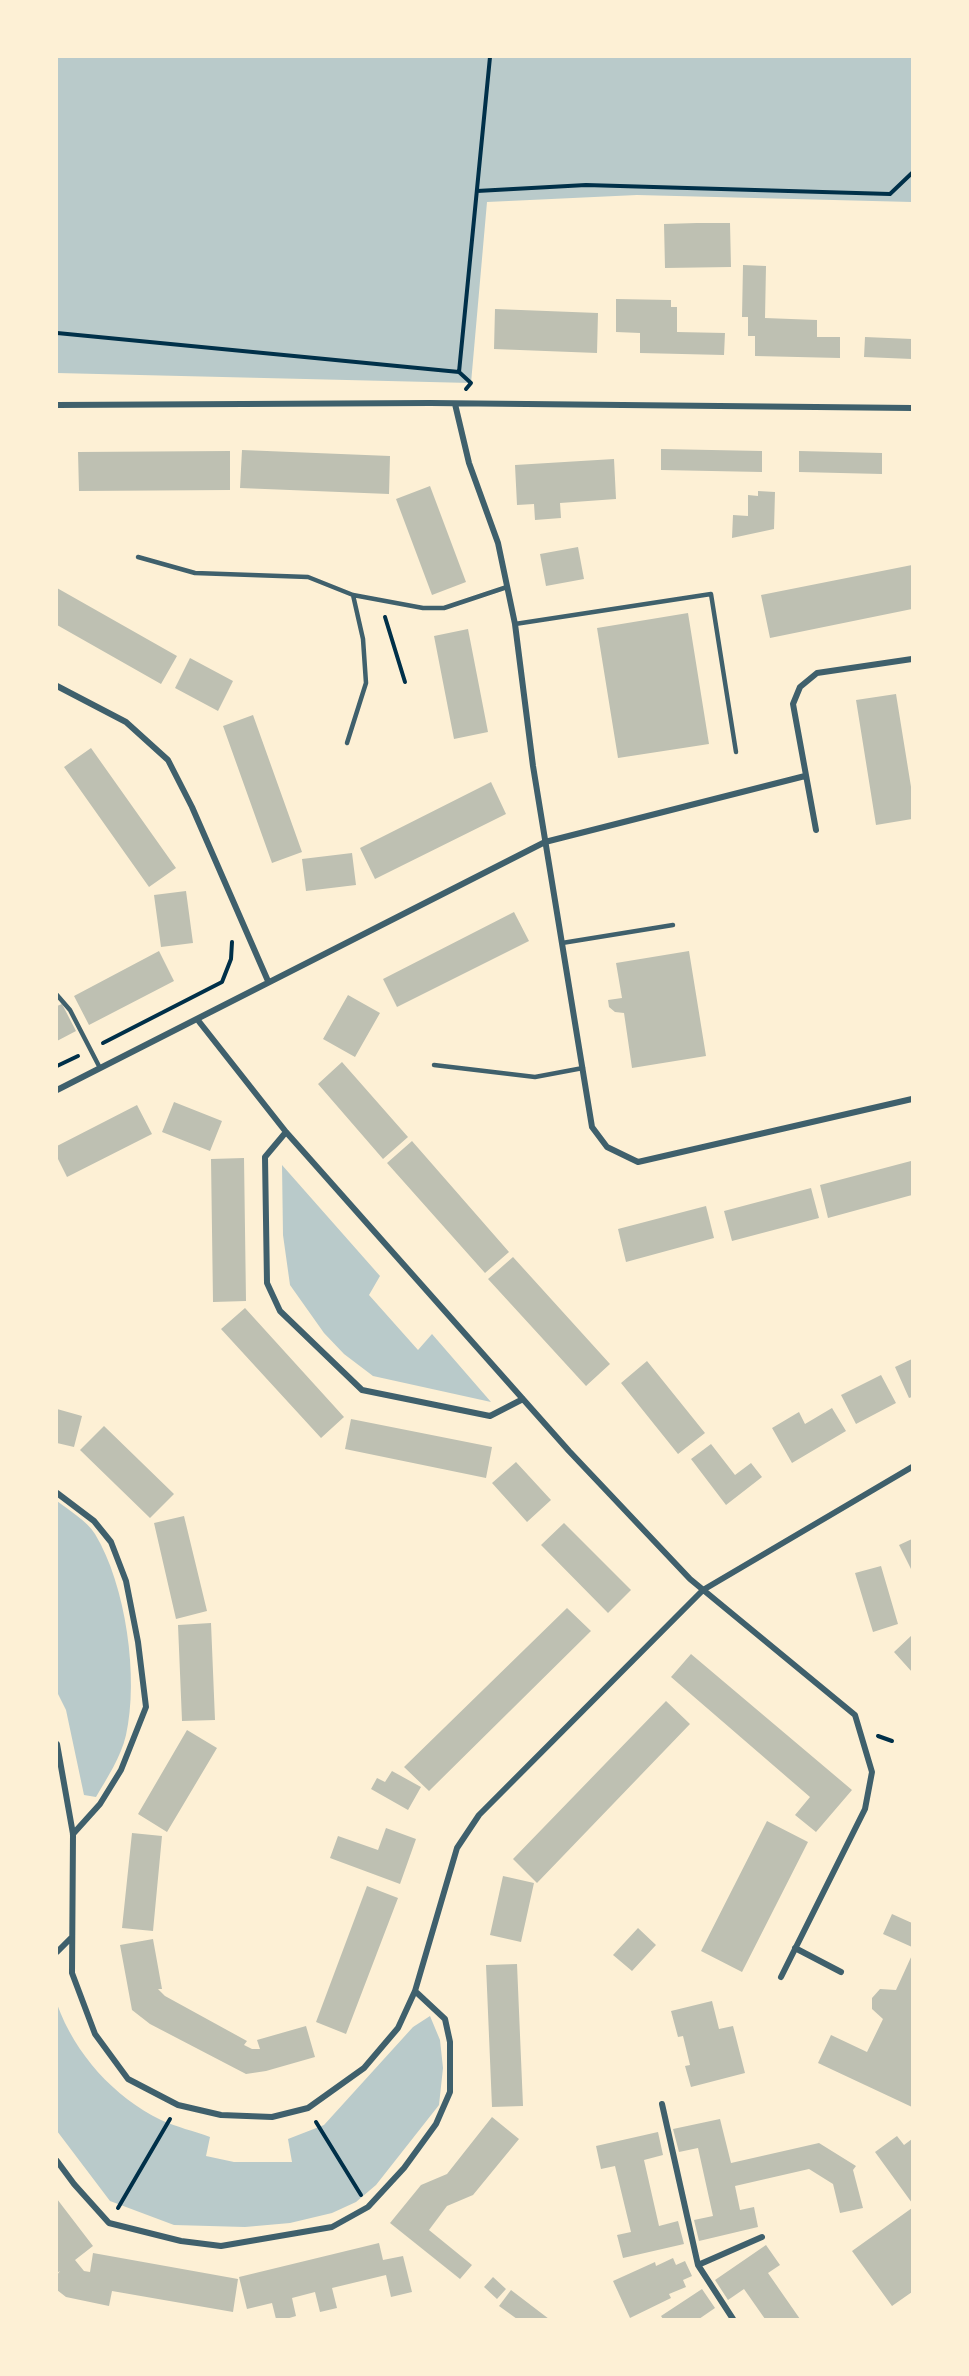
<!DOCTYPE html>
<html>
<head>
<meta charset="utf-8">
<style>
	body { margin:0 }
	#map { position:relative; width:969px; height:2376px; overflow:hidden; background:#fdf0d5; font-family:"Space Grotesk",sans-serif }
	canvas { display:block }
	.frame { position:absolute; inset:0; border:58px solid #fdf0d5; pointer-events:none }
</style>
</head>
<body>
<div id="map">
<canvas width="969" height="2376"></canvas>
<div class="frame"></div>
</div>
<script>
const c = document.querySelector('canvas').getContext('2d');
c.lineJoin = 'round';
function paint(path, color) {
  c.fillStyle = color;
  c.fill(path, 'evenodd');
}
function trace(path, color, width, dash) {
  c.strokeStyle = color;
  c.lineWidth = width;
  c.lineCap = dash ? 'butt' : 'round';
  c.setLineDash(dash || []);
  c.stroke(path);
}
paint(new Path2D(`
	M57,57H912V202L637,195L487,202L471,383L57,373Z
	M282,1165L380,1276L369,1295L418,1350L432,1334L491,1402L373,1376L344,1354L324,1333L290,1285L283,1235Z
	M57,1501C70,1511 87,1521 95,1534C126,1585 139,1678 126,1735C121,1757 107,1778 96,1797L84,1795L66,1710L57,1692Z
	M57,2004C75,2054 114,2097 161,2120C176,2127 194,2131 210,2137L206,2156L234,2162H292L288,2139L324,2125L413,2027L430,2016L440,2040L443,2068L439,2105L376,2185L356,2202L332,2213L290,2223L245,2227L174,2225L110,2201L57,2131Z`), '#b9caca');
paint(new Path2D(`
	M697,223H730L731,267L665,268L664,224Z
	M743,265L766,266L765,318L817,320V337H840V358L755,356V336H748V317H742Z
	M616,299L671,300V307H677V332L725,333L724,355L640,353V333L616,332Z
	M495,309L598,313L597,353L494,349Z
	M865,337L912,339V359L864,357Z
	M661,449L762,451V472L661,470Z
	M242,450L390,456L389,494L240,488Z
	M230,451V490L79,491L78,452Z
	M799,451L882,453V474L799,472Z
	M614,459L616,499L560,503L561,518L535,520L534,504L517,505L515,465Z
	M430,486L466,582L432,595L396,499Z
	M758,491L775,492L774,529L732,538L733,515L748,516V495L758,496Z
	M578,547L584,579L546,586L540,554Z
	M912,565V609L770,638L761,595Z
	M57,588L177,656L161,684L57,625Z
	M688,613L709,744L618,758L597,628Z
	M468,629L488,732L454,739L434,636Z
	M190,658L233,681L218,711L175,688Z
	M896,694L912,793V819L876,825L856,700Z
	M253,715L302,852L272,863L223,726Z
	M91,748L176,868L149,887L64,767Z
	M491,782L506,814L375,879L360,848Z
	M352,853L356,885L306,891L302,859Z
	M186,891L193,943L161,947L154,895Z
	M514,912L529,941L397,1007L383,979Z
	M159,951L174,981L89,1025L74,996Z
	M689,951L706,1056L632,1068L624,1013L615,1012L609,1007L608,1000L622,998L616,963Z
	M348,995L380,1013L355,1057L323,1039Z
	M62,1004L76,1031L57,1041V1006Z
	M342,1062L408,1137L383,1159L318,1084Z
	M174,1102L222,1121L210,1151L162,1132Z
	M137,1105L152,1134L67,1177L57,1157V1146Z
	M412,1141L509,1252L485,1273L387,1163Z
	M244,1158L246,1301L213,1302L211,1159Z
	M911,1161L912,1195L828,1218L820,1185Z
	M811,1188L819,1218L732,1241L724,1211Z
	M706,1206L714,1238L626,1262L618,1229Z
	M513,1257L610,1364L586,1386L488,1279Z
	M245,1308L344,1417L321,1438L221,1329Z
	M912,1359V1397L909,1398L895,1367Z
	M647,1361L705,1433L678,1454L621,1383Z
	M881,1375L896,1403L856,1424L841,1395Z
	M832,1408L846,1431L792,1463L772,1428L799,1412L805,1424Z
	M57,1409L82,1416L74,1447L57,1443Z
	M351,1419L492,1447L486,1478L345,1449Z
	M104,1426L174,1494L150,1518L80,1450Z
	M711,1444L735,1475L751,1463L762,1477L726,1505L691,1459Z
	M516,1462L551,1500L527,1522L492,1483Z
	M184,1516L207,1611L176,1619L154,1523Z
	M564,1523L631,1590L608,1613L541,1545Z
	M912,1539V1571L899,1545Z
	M881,1566L898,1624L873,1632L855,1573Z
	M567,1608L591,1631L429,1791L404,1767Z
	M211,1623L215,1720L182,1721L178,1625Z
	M912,1635V1672L894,1652Z
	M691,1654L852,1790L816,1832L795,1815L810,1797L671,1677Z
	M666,1701L690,1724L537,1883L513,1859Z
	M187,1730L217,1748L167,1832L138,1814Z
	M392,1771L421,1787L408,1810L371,1789L377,1778L385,1782Z
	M767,1821L808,1842L742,1972L701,1951Z
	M386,1828L416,1839L400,1884L330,1858L338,1836L378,1850Z
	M132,1833L162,1836L153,1931L122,1928Z
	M503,1876L534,1883L521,1942L490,1935Z
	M367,1886L398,1898L346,2034L316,2022Z
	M892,1914L912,1923V1947L883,1934Z
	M638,1928L656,1945L632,1971L613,1955Z
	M153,1939L162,1989H158L165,1996L247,2041L244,2045L252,2049H260L257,2040L306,2026L315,2057L266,2071L246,2074L150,2024L132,2010L120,1945Z
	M912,1955V2107L818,2063L831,2035L867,2052L883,2019L872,2009V1998L880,1989L896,1990Z
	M517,1964L523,2106L492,2107L486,1965Z
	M712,2001L719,2029L733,2026L745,2073L691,2087L685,2066L690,2065L683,2036L678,2037L671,2011Z
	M492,2117L519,2139L473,2195L447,2206L429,2230L472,2265L460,2279L390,2223L421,2185L447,2174Z
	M720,2119L731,2163L819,2143L856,2166L853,2170L863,2208L840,2213L833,2184L809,2169L735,2186L740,2210L754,2207L758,2227L699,2241L694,2220L713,2216L698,2148L679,2152L673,2129Z
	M658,2132L663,2155L644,2160L659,2226L678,2221L684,2244L623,2258L617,2235L631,2232L615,2166L601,2169L596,2146Z
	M897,2136L904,2145L912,2139V2203L875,2152Z
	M57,2199L93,2246L75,2260L84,2271L90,2272L93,2253L238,2279L233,2312L112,2291L109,2306L66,2297L57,2290V2275L60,2271L57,2273Z
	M912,2208V2292L892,2306L852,2251Z
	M379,2243L383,2260L403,2256L412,2292L391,2297L386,2275L332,2288L337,2308L320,2312L315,2292L292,2298L296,2316L286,2319H276L272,2303L247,2309L239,2277Z
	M766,2245L780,2265L768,2273L800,2319H765L744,2289L728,2300L715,2280Z
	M673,2258L676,2265L685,2261L692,2276L683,2280L686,2287L669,2294L671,2298L630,2318L613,2281L655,2262L656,2266Z
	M493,2277L506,2289L497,2299L484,2287Z
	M702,2289L715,2308L699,2319H663L661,2316Z
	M511,2290L549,2319H517L499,2306Z`), '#bec0b2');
trace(new Path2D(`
	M477,191L586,185L890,194L912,173
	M57,333L459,372L490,57
	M459,372L471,383L466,389
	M385,617L405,682
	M103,1043L222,982L231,959L232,942
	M57,1066L78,1056
	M878,1736L892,1741
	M316,2122L361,2195
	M118,2208L170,2119`), '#003049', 4);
trace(new Path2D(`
	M138,557L195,573L308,577L353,595L423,608H444L507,587
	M515,624L711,594L736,752
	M347,743L366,683L363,639L353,595
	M562,943L673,925
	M57,995L70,1010L100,1068
	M434,1065L535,1077L583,1068`), '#3f606c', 4.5);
trace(new Path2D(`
	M455,404L469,463L498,543L515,624L533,766L592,1127L607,1147L638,1162L912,1099
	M57,405L430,403L912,408
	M57,686L126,722L168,760L192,807L268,981
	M816,830L793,704L800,687L817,673L912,659
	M197,1019L286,1132L569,1451L690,1579L855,1715L872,1772L865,1809L781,1977
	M57,1090L545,842L805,776
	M286,1132L265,1157L267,1283L280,1311L362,1390L490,1416L523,1399
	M57,1493L94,1521L111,1542L126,1581L138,1642L146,1707L121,1770L100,1804L73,1834
	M57,1744L73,1834L72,1973L95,2034L128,2079L178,2105L221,2115L272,2117L308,2108L364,2068L398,2028L415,1991L457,1848L479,1815L703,1590L912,1467
	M795,1948L841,1972
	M57,1952L72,1937
	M662,2104L698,2265L733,2319
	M57,2161L74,2184L109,2223L181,2241L221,2246L332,2227L368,2207L404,2168L436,2124L450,2092V2042L445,2019L415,1991
	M698,2265L762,2237`), '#3f606c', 6);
</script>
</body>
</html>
